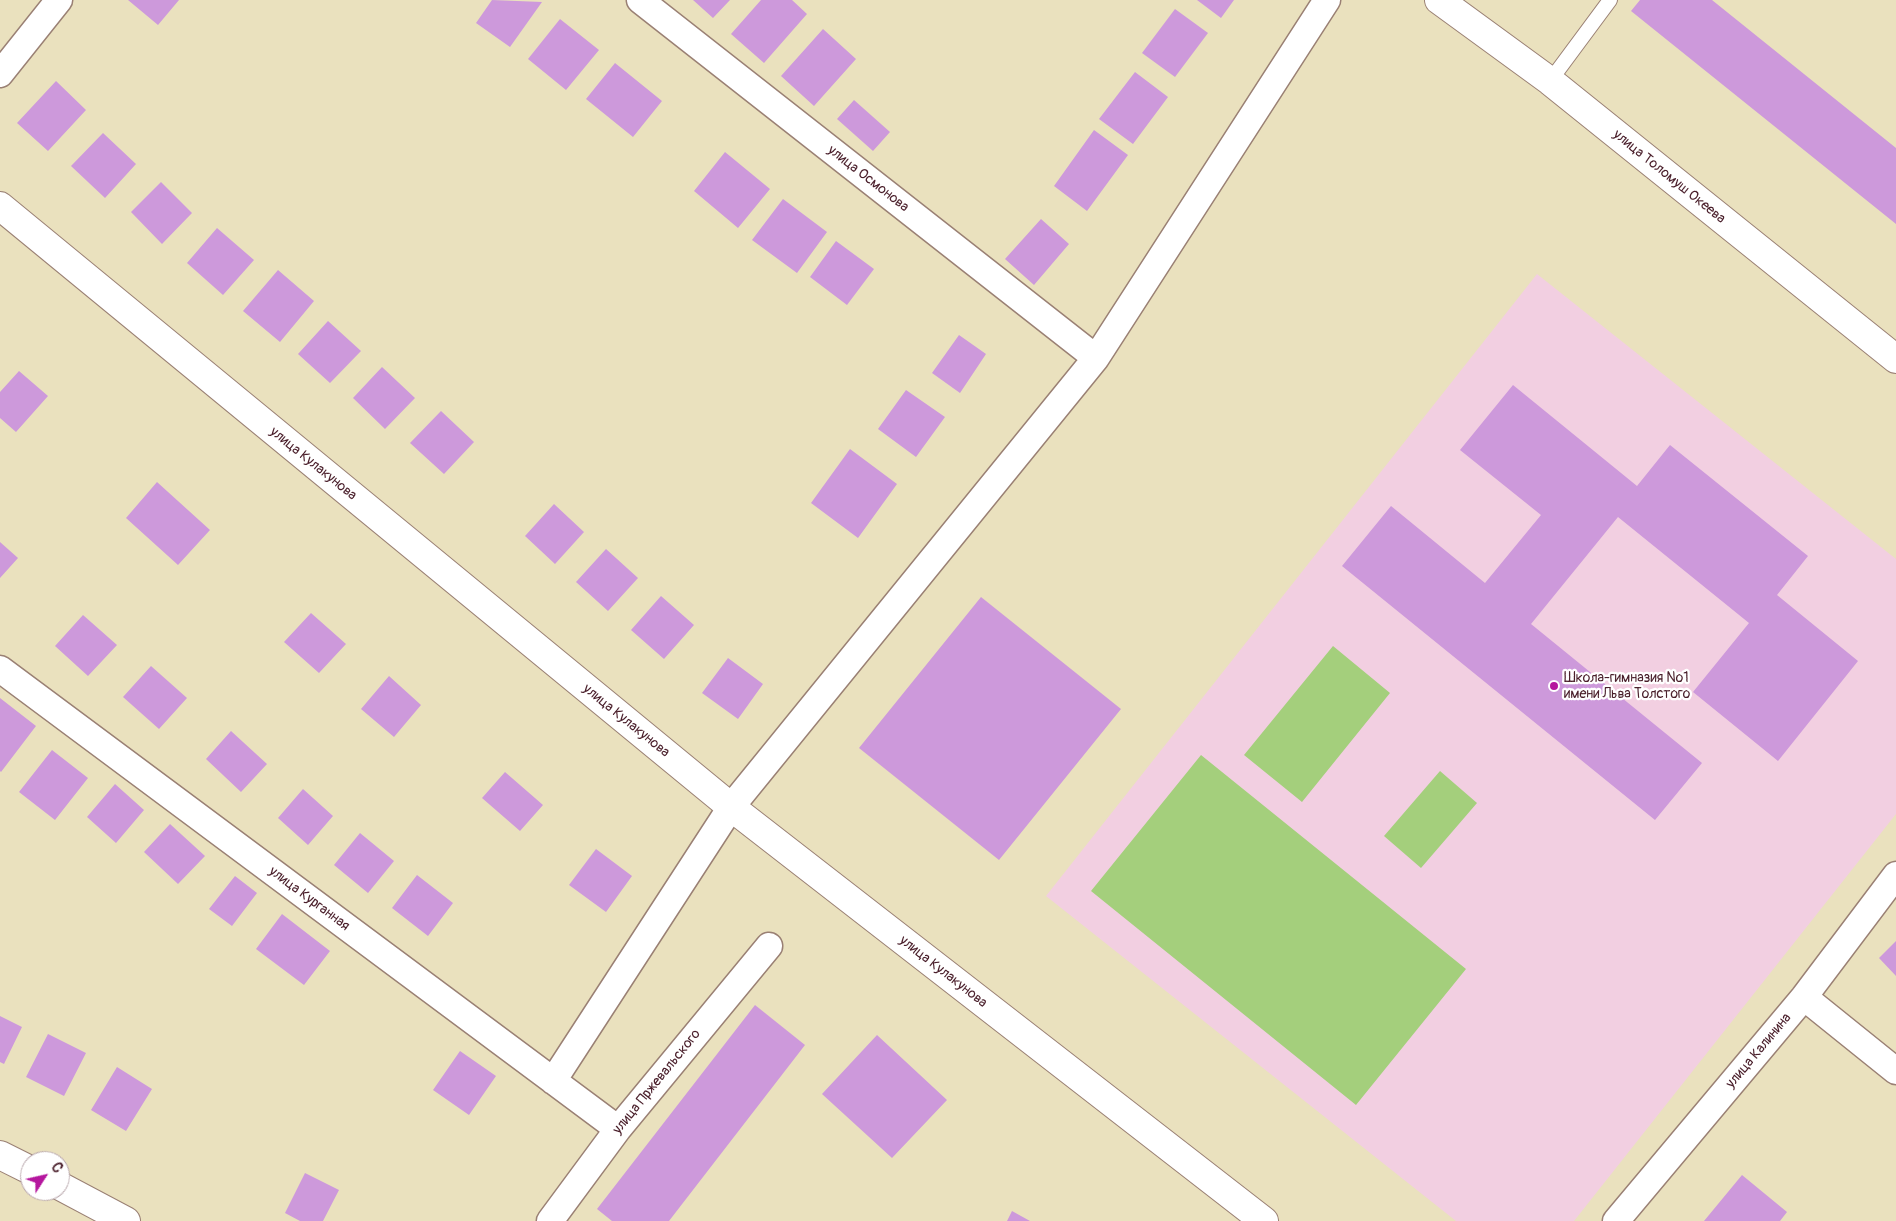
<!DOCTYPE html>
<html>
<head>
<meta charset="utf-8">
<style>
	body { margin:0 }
	#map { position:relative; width:1896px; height:1221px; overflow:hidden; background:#eae1be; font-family:Pangolin,sans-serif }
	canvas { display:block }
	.north { position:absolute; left:20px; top:1151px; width:50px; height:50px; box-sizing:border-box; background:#fff; border:1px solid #b7a5aa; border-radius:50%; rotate:55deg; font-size:14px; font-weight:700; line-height:20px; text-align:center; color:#4a1f2b }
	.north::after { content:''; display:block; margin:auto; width:18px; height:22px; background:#b5179e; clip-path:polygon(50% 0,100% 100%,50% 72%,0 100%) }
</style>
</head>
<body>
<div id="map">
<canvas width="1896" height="1221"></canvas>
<div class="north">С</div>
</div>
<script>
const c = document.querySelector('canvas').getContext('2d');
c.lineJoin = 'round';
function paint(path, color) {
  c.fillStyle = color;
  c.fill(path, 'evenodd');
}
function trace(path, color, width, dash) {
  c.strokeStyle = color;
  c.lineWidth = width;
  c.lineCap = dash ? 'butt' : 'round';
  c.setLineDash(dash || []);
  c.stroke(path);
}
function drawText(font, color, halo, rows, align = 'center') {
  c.font = font + ' Pangolin,sans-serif';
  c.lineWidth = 4.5;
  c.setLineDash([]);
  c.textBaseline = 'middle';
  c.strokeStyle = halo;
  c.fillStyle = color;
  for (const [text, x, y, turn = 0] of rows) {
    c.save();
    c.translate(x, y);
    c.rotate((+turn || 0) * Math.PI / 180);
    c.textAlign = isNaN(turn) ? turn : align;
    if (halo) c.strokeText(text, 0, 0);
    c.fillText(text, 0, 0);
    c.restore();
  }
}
paint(new Path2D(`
	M1537,274L1896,559V814L1574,1221H1456L1046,896Z`), '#f2cfe1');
paint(new Path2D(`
	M1333,646L1390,693L1302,802L1244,755Z
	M1201,755L1466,969L1356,1105L1091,891Z
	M1440,771L1477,803L1421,868L1384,836Z`), '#a4cf7c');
paint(new Path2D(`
	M128,0H179L158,25Z
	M492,0L542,2L510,47L476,23Z
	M693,0H730L713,18Z
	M761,0H792L807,14L764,63L731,34Z
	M1197,0H1234L1221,18Z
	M1640,0H1712L1896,148V224L1631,11Z
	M1175,9L1208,33L1175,77L1142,53Z
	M560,19L599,50L566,90L528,59Z
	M823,29L856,59L814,106L781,76Z
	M615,63L662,101L633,137L586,99Z
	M1135,72L1168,97L1133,144L1099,119Z
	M56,81L86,110L48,151L17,123Z
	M854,100L890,132L873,151L837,119Z
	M1094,130L1128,155L1087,211L1054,186Z
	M103,133L136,164L105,198L71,166Z
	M725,152L770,189L738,228L694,191Z
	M161,182L192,213L162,244L131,212Z
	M783,199L827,232L797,273L752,240Z
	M1041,219L1069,244L1034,285L1005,259Z
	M217,228L254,260L223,295L187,263Z
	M836,241L874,269L847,305L810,277Z
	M278,270L314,301L280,342L243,311Z
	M328,321L361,351L330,383L298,354Z
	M959,335L986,354L960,393L932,373Z
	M382,367L415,398L385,429L353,398Z
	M19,371L48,396L16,432L0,418V392Z
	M1513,385L1637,486L1670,445L1808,556L1777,595L1858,661L1778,761L1693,692L1749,623L1618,517L1531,624L1702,763L1655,820L1342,566L1391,506L1485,583L1541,515L1460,450Z
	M906,390L945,417L916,457L878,429Z
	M441,411L474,442L444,474L410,443Z
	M850,449L897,484L858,538L811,503Z
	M157,482L210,530L178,565L126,518Z
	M554,504L584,532L555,564L525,536Z
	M0,542L18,558L0,578Z
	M606,549L638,578L608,611L576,582Z
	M661,596L694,625L664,659L631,630Z
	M981,597L1121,709L999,860L859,748Z
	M311,613L346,644L319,673L284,642Z
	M83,615L117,645L88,676L55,646Z
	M728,658L763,684L738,719L702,693Z
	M151,666L187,698L159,729L123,697Z
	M389,676L421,705L394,737L361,709Z
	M0,698L36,726L1,772L0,771Z
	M231,731L267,764L241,792L206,759Z
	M52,750L88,778L55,820L19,792Z
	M505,772L543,805L520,831L482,798Z
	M115,784L144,810L116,843L87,817Z
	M303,789L333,816L308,845L278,818Z
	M170,824L205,856L178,884L144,852Z
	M360,833L394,861L368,893L334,865Z
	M596,849L632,876L606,912L569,885Z
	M417,875L453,903L428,936L392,908Z
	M235,876L257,893L232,926L209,909Z
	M282,914L330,951L304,985L256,949Z
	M1896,941V976L1879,958Z
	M755,1005L805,1045L669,1221H612L597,1209Z
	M0,1016L22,1027L4,1064L0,1062Z
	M48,1034L86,1053L64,1096L26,1077Z
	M877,1035L947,1100L892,1158L822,1094Z
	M460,1051L496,1076L469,1115L433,1090Z
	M117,1067L152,1089L126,1131L91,1110Z
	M305,1173L339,1190L323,1221H300L285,1213Z
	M1742,1175L1787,1212L1780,1221H1704Z
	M1012,1211L1030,1221H1007Z`), '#cd99db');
const service = new Path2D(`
	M1550,81L1610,0`);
const minor = new Path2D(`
	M640,0L1096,358
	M0,74L59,0
	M0,669L618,1129
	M1804,997L1896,1071
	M553,1081L731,807L1096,358L1327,0
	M550,1221L618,1129L769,946
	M1616,1221L1804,997L1896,875`);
const tertiary = new Path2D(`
	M1439,0L1550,81L1896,359
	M0,206L731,807L1264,1221`);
const trunk = new Path2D(`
	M0,1155L30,1170
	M60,1186L126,1221`);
trace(service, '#9a8074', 16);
trace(minor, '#9a8074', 29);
trace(tertiary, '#9a8074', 30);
trace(trunk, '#9a8074', 30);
trace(service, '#fff', 14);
trace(minor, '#fff', 26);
trace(tertiary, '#fff', 28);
trace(trunk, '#fff', 28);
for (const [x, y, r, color] of [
	[1554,686,5,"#b5179e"]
]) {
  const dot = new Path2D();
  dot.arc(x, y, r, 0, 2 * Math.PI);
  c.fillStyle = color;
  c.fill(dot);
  trace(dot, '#fff', 2);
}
drawText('14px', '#4a1f2b', '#fff', [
	["улица Толомуш Океева",1669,177,39],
	["улица Осмонова",868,179,38],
	["улица Кулакунова",313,464,39],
	["улица Кулакунова",626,721,39],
	["улица Курганная",309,899,37],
	["улица Кулакунова",943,972,38],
	["улица Калинина",1759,1051,-50],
	["улица Пржевальского",657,1082,-51]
]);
drawText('14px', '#4a1f2b', '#fff', [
	["Школа-гимназия №1",1564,678],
	["имени Льва Толстого",1564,694]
], 'left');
</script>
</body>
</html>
